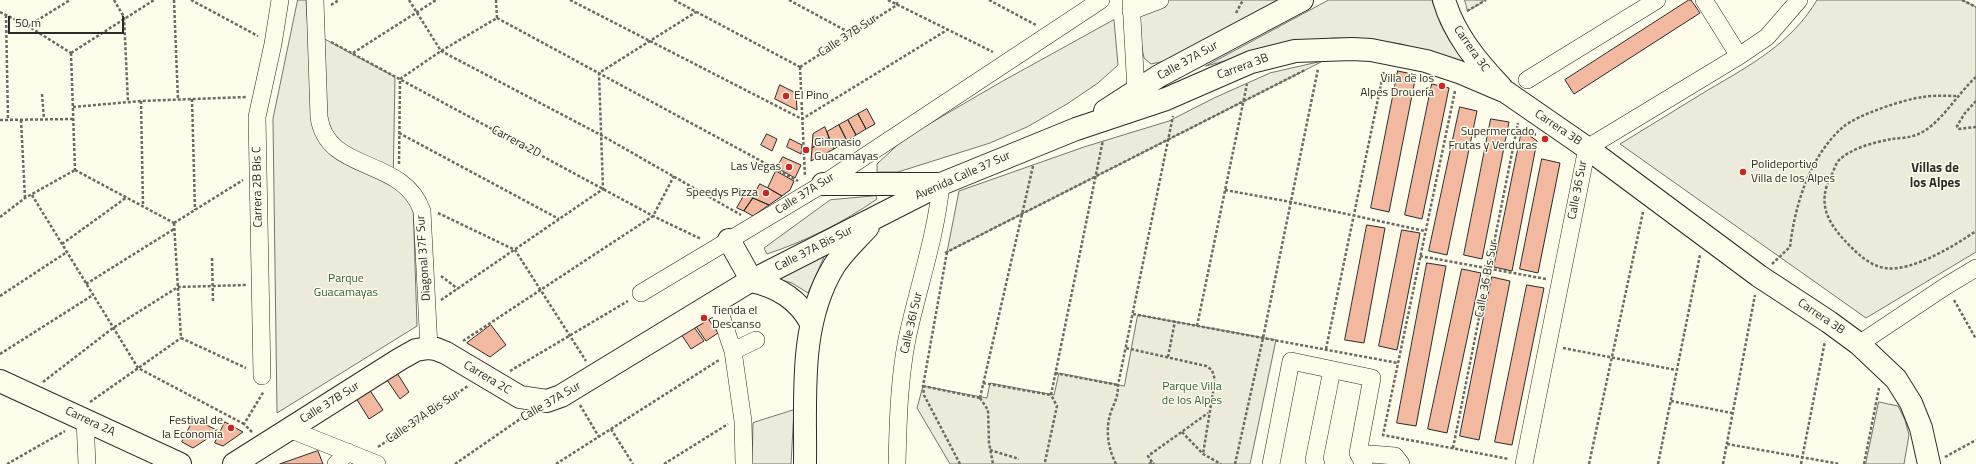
<!DOCTYPE html>
<html>
<head>
<meta charset="utf-8">
<style>
	body { margin:0 }
	#map { position:relative; width:1976px; height:464px; overflow:hidden; background:#fdfbea; font-family:"Titillium Web",sans-serif }
	canvas { display:block }
	.scale { position:absolute; left:8px; top:16px; width:116px; height:18px; box-sizing:border-box; border:2px solid #2b2b2b; border-top:0; padding-left:5px; font-size:12px; line-height:14px; white-space:nowrap; color:#2b2b2b; -webkit-text-stroke:3px #fdfbea; paint-order:stroke }
</style>
</head>
<body>
<div id="map">
<canvas width="1976" height="464"></canvas>
<div class="scale">50 m</div>
</div>
<script>
const c = document.querySelector('canvas').getContext('2d');
c.lineJoin = 'round';
function paint(path, color) {
  c.fillStyle = color;
  c.fill(path, 'evenodd');
}
function trace(path, color, width, dash) {
  c.strokeStyle = color;
  c.lineWidth = width;
  c.lineCap = dash ? 'butt' : 'round';
  c.setLineDash(dash || []);
  c.stroke(path);
}
function drawText(font, color, halo, rows, align = 'center') {
  c.font = font + ' "Titillium Web",sans-serif';
  c.lineWidth = 3;
  c.setLineDash([]);
  c.textBaseline = 'middle';
  c.strokeStyle = halo;
  c.fillStyle = color;
  for (const [text, x, y, turn = 0] of rows) {
    c.save();
    c.translate(x, y);
    c.rotate((+turn || 0) * Math.PI / 180);
    c.textAlign = isNaN(turn) ? turn : align;
    if (halo) c.strokeText(text, 0, 0);
    c.fillText(text, 0, 0);
    c.restore();
  }
}
const green = new Path2D(`
	M298,0H306L308,30L395,77L393,187L413,202L417,326L277,413L273,119Z
	M1138,0H1282L1170,60L1151,64L1144,58L1140,37Z
	M1329,0H1432L1441,25L1466,63L1401,44L1368,39L1334,38L1300,41L1206,66Z
	M1465,0H1483V2L1468,11Z
	M1817,0H1962L1976,7V252L1866,318L1620,144C1649,126 1679,108 1708,90C1749,66 1792,43 1817,0Z
	M1114,20L1118,65L1098,83L1067,104L1027,127L990,143L898,172H877V164L905,138L1001,82Z
	M1323,61L947,252L959,191L1084,147L1169,121L1214,98L1270,73Z
	M876,196L877,199C844,222 806,241 767,254L764,248L830,200Z
	M828,248L808,293L792,283L769,277Z
	M1138,315L1276,340L1250,464H950L917,408L923,386L987,398L990,383L1054,395L1059,373L1124,386Z
	M794,410L791,464H752L753,423Z`);
paint(green, '#ecebdb');
trace(green, '#74746e', 1);
const parking = new Path2D(`
	M1879,402L1898,406L1905,420L1909,435L1904,464H1866Z`);
paint(parking, '#eceadb');
trace(parking, '#74746e', 1);
const building = new Path2D(`
	M1689,0H1691L1700,13L1574,94L1565,80Z
	M1398,71L1416,75L1389,212L1371,208Z
	M1432,84L1449,88L1422,219L1405,215Z
	M780,85L796,93L797,110L775,99Z
	M1460,107L1477,111L1447,255L1429,251Z
	M867,109L875,124L866,129L858,114Z
	M858,114L866,129L856,135L848,120Z
	M1491,119L1509,122L1482,259L1464,255Z
	M848,120L856,135L847,141L839,125Z
	M839,125L847,141L834,149L827,132Z
	M825,127L829,138L812,148L813,134Z
	M1522,130L1537,141L1512,271L1494,267Z
	M767,134L777,139L772,151L761,145Z
	M829,138L834,149L811,161L812,148Z
	M790,139L802,145L801,154L787,147Z
	M783,157L801,165L795,178L777,168Z
	M1542,159L1560,163L1538,273L1520,269Z
	M776,171L794,181L790,190L782,196L768,188Z
	M760,184L768,188L782,196L769,205L753,198Z
	M745,194L753,198L744,211L737,208Z
	M753,198L769,205L753,216L744,211Z
	M1367,225L1385,228L1364,343L1345,340Z
	M1402,230L1420,233L1397,350L1379,346Z
	M1427,263L1446,266L1416,426L1397,423Z
	M1462,269L1481,273L1447,433L1428,429Z
	M1492,277L1510,281L1479,440L1460,436Z
	M1527,285L1544,288L1512,445L1495,442Z
	M705,314L718,333L706,341L693,322Z
	M691,323L704,341L691,349L679,331Z
	M491,325L506,345L490,357L467,343Z
	M397,373L409,392L400,399L387,380Z
	M369,389L383,410L369,419L356,398Z
	M194,419L219,431L193,448L182,442Z
	M225,422L243,432L223,446L215,443Z
	M318,451L323,464H280Z`);
paint(building, '#f2b8a0');
trace(building, '#2b2b2b', 1);
const minor = new Path2D(`
	M315,0L319,117C327,174 403,156 422,211L429,348
	M1131,0L1136,91
	M1704,0L1739,56
	M1131,11L1160,0
	M1527,80L1657,0
	M641,293L823,184L1101,0
	M716,301L733,351L743,421L744,464
	M1859,344L1946,286L1976,268
	M733,351L756,340
	M262,376L257,117L273,44L280,0
	M85,420L87,464
	M289,429L377,464
	M1358,453L1395,456L1401,464
	M336,464L348,452
	M897,464C898,422 899,380 907,339C918,287 936,237 941,184
	M1271,464L1291,361L1372,378L1358,453L1364,464
	M1316,464L1314,460L1332,370
	M1524,464L1587,148L1739,56L1767,37L1799,0`);
const major = new Path2D(`
	M1444,0C1454,34 1477,62 1501,87
	M1105,111L1159,76L1302,0
	M823,184H937
	M729,240L752,281C778,287 798,299 811,323
	M0,381L180,464
	M234,464L400,359L416,350L429,348L436,349L446,353L520,397L547,401L561,396L745,284L941,184L1076,129L1166,99L1251,62L1295,51L1352,49L1371,50L1426,61L1459,72L1506,92L1587,148L1759,276L1829,322L1859,344L1896,379L1911,403L1921,428L1929,464
	M805,464C806,398 798,325 834,266C843,252 857,239 868,227`);
trace(minor, '#2b2b2b', 18);
trace(major, '#2b2b2b', 24);
trace(new Path2D(`
	M114,0L124,17L128,102
	M174,0L178,100
	M191,0L258,36
	M409,0L441,51L601,135L741,215
	M496,0L497,18
	M570,0L802,119L947,30
	M674,0L800,67
	M789,0L852,34
	M888,0L993,52
	M989,0L1036,25
	M1962,0L1976,7
	M331,5L339,0
	M1467,11L1486,0
	M0,12L28,26L71,53
	M1236,13L1243,0
	M6,15L8,120
	M497,18L798,181
	M28,26L70,0
	M331,42L653,216L701,239
	M71,53L75,170
	M71,53L154,0
	M353,53L436,0
	M800,67L805,177
	M800,67L897,5V0
	M1976,77C1957,94 1939,127 1916,135C1908,138 1899,138 1892,139C1875,142 1852,148 1839,160C1836,163 1834,170 1832,174C1815,205 1829,225 1852,248C1861,257 1872,266 1885,268C1912,272 1954,246 1976,231
	M1455,91L1383,435L1509,459
	M42,94L44,119
	M192,99L195,210
	M141,101L143,205
	M1976,101L1965,113L1957,126L1958,129L1976,127
	M73,107L141,101L246,97
	M0,120L73,119
	M21,120L25,198
	M399,133L559,219
	M399,164L400,79L441,51L497,18
	M75,170L174,223
	M1225,190L1291,202L1425,231
	M32,195L138,368L244,424
	M438,213L515,250L586,361
	M0,217L25,198L75,170
	M174,223L181,338
	M174,223L243,180
	M62,244L127,197
	M947,252L923,386L924,395L960,464
	M945,253L1305,70
	M1420,256L1546,279
	M212,258L213,302
	M1772,264L1790,247C1795,204 1810,156 1843,127C1857,115 1905,99 1923,97C1934,95 1946,96 1957,96
	M441,276L458,289
	M86,284L174,229
	M0,296L67,252
	M441,300L603,189L599,73L696,12
	M1954,300L1976,339
	M1133,314L1398,363
	M1197,326L1247,84
	M181,338L246,368
	M463,341L653,216L674,176
	M1126,348L1206,366L1212,370L1215,380L1203,454
	M1563,348L1676,370
	M1326,349L1384,70
	M0,354L93,295
	M1168,357L1175,321
	M510,371L628,301
	M1055,373L1118,385
	M43,382L113,328L178,287L246,285
	M983,383L1051,395
	M923,386L980,398
	M1051,395L1103,140
	M980,398L1033,166
	M980,398L988,410L989,443L993,464
	M1671,401L1732,413
	M90,402L181,338
	M580,405L599,437
	M611,429L633,464
	M252,432L244,424L264,391
	M1182,432L1203,454L1221,464
	M1727,444L1840,464
	M378,447L468,386
	M1453,448L1518,123
	M990,450L1019,459
	M1945,457L1976,440
	M1045,462L1057,406L1051,395
	M1152,462L1148,456L1208,413
	M7,464L65,431
	M455,464L523,417
	M556,464L719,360
	M664,464L728,424
	M1116,464C1107,446 1105,427 1112,409C1116,400 1118,395 1118,385L1173,116
	M1149,464L1152,462L1154,464
	M1235,464L1263,338L1318,69
	M1589,464L1643,212
	M1658,464L1700,255
	M1723,464L1755,295
	M1801,464L1825,341
	M1864,464L1879,388`), '#6a6964', 2.5, [3, 2]);
trace(minor, '#fdfbea', 17);
trace(major, '#fdfbea', 22);
for (const [x, y, r, color] of [
	[1442,86,4,"#c62828"],
	[786,96,4,"#c62828"],
	[1545,139,4,"#c62828"],
	[806,150,4,"#c62828"],
	[789,167,4,"#c62828"],
	[1743,172,4,"#c62828"],
	[766,193,4,"#c62828"],
	[704,318,4,"#c62828"],
	[231,428,4,"#c62828"]
]) {
  const dot = new Path2D();
  dot.arc(x, y, r, 0, 2 * Math.PI);
  c.fillStyle = color;
  c.fill(dot);
  trace(dot, '#fdfbea', 1.5);
}
drawText('12px', '#2b2b2b', '#fdfbea', [
	["Calle 37B Sur",848,36,-33],
	["Carrera 3C",1471,49,55],
	["Calle 37A Sur",1188,61,-29],
	["Carrera 3B",1243,67,-20],
	["Carrera 3B",1558,128,34],
	["Carrera 2D",516,142,28],
	["Avenida Calle 37 Sur",963,176,-24],
	["Carrera 2B Bis C",258,187,-91],
	["Calle 36 Sur",1578,190,-79],
	["Calle 37A Sur",805,194,-32],
	["Calle 37A Bis Sur",814,249,-27],
	["Diagonal 37F Sur",424,258,-94],
	["Calle 36 Bis Sur",1487,279,-79],
	["Carrera 3B",1821,317,34],
	["Calle 36I Sur",912,323,-77],
	["Carrera 2C",487,378,31],
	["Calle 37A Sur",551,402,-30],
	["Calle 37B Sur",330,403,-32],
	["Calle 37A Bis Sur",423,417,-34],
	["Carrera 2A",90,422,25]
]);
drawText('12px', '#2b2b2b', '#fdfbea', [
	["Villa de los",1434,79],
	["Alpes Drouería",1434,93],
	["El Pino",794,96,"left"],
	["Supermercado,",1537,132],
	["Frutas y Verduras",1537,146],
	["Gimnasio",814,143,"left"],
	["Guacamayas",814,157,"left"],
	["Polideportivo",1751,165,"left"],
	["Villa de los Alpes",1751,179,"left"],
	["Las Vegas",781,167],
	["Speedys Pizza",758,193],
	["Tienda el",712,311,"left"],
	["Descanso",712,325,"left"],
	["Festival de",223,421],
	["la Economía",223,435]
], 'right');
drawText('12px', '#34623c', '#fdfbea', [
	["Parque",346,279],
	["Guacamayas",346,293],
	["Parque Villa",1192,387],
	["de los Alpes",1192,401]
]);
drawText('bold 13px', '#2b2b2b', '#fdfbea', [
	["Villas de",1935,169],
	["los Alpes",1935,184]
]);
</script>
</body>
</html>
